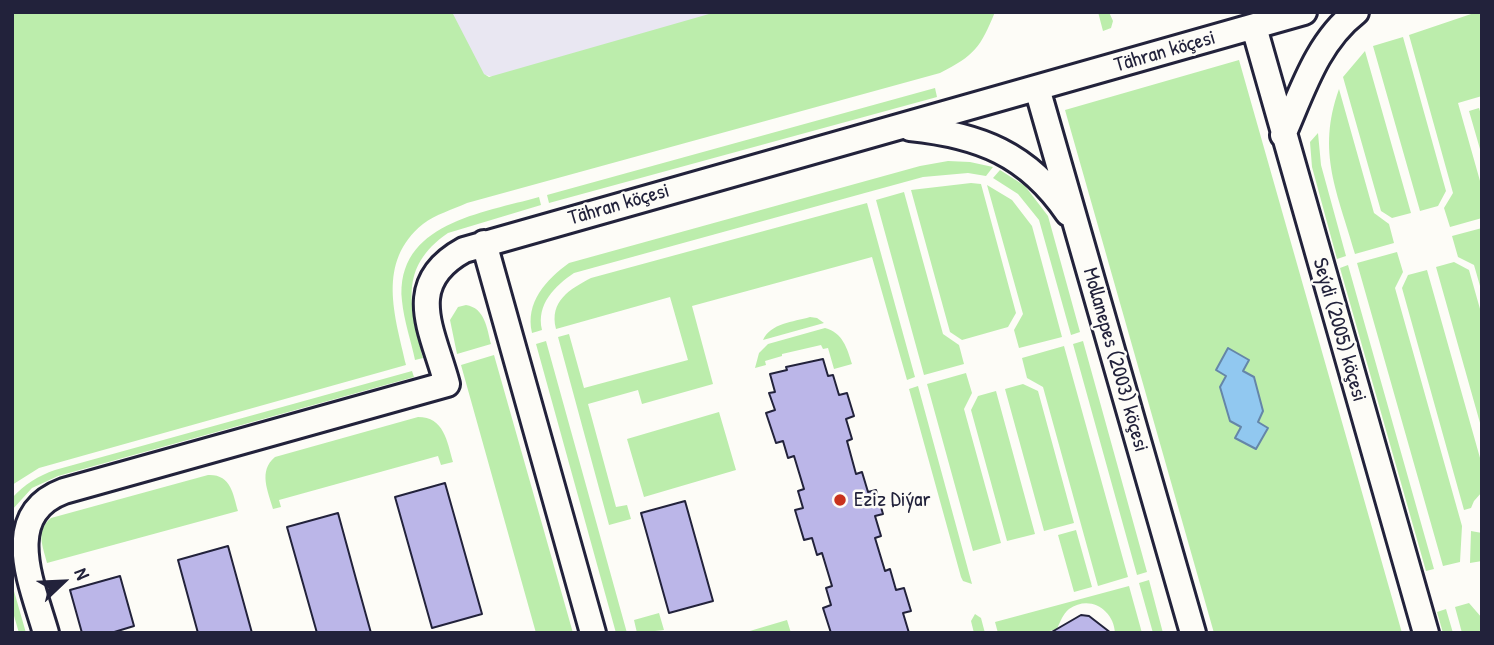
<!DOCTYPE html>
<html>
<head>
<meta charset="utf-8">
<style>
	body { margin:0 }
	#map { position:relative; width:1494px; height:645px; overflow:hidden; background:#fdfcf7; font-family:"Patrick Hand",sans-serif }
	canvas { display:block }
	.frame { position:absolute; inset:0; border:14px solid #22223b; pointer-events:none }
	.north { position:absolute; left:28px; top:547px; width:70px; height:70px; -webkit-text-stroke:5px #fdfcf7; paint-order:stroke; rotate:67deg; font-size:19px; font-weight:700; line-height:28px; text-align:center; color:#22223b }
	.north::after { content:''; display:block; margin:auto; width:24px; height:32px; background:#22223b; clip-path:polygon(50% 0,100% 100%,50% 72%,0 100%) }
</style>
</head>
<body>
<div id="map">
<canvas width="1494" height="645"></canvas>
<div class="frame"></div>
<div class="north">N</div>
</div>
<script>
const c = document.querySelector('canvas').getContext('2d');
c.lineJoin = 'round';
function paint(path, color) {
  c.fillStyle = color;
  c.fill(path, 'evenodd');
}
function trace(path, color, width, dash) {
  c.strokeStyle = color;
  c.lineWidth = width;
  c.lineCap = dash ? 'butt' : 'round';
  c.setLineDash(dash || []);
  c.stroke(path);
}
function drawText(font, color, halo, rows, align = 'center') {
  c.font = font + ' "Patrick Hand",sans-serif';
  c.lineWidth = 5;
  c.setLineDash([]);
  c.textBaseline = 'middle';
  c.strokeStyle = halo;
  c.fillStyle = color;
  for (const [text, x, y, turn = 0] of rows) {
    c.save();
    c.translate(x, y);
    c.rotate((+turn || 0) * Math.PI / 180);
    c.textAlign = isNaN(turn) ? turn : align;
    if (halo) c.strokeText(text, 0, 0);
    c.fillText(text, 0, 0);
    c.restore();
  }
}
paint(new Path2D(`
	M298,12H749L511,81L305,33Z`), '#e9e7f2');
paint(new Path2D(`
	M12,12H452L484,74L489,77L716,12H995C980,48 975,55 940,73L467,203C452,210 436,214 423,224C376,262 395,316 406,365L39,468L12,485Z
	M1098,12H1109L1113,21L1111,28L1103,31Z
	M1477,12H1482V96L1458,103L1482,188V218L1450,227L1444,208L1453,193L1409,35Z
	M1403,37L1446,191L1438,206L1420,211L1373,46Z
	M1365,51L1411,213L1392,218L1381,211L1343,77Z
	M1239,60L1402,633H1214L1065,110Z
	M935,88L937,97L549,203L547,195Z
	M1339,89L1374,213L1389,224L1394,243L1355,254C1338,193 1316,153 1339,89Z
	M1479,108L1482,118V156L1469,111Z
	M1318,133L1321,165L1346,256L1337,259L1312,167L1310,142Z
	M948,161L970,162L993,167L986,176L968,173L923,177L574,273C555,286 536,304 542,330L532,333C525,302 546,280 569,263L920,166Z
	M1000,170L1025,186L1048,216L1080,332L1071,335L1039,220L1018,194L993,178Z
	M971,183L981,184L1016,313L1008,327L962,340L950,332L911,190Z
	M987,185L1012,200L1032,226L1062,337L1019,348L1014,330L1023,314Z
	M904,192L943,334L959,345L964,364L924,375L876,200Z
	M539,197L541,205L448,233C397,268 411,307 423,358L415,360C411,341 404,321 402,301C395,223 483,213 539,197Z
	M867,203L915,377L907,380L872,257L692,306L713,384L642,404L638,390L588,404L616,507L627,505L631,519L609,525L558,337L569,334L584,388L688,360L670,297L556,329C549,301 570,289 591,278Z
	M1482,228V293L1474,265L1458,257L1452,236Z
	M1397,252L1403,272L1395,288L1462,526L1460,562L1443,566L1357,263Z
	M1454,262L1469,270L1482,316V430L1436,267Z
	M1348,265L1434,569L1426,571L1340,268Z
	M1427,270L1482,465V492L1474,501L1471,508L1464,510L1402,288L1408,275Z
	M466,305C485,308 487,328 491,344L457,354L450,320L458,307Z
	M810,317L817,318L824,323L763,340C771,323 793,322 810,317Z
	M825,328C843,333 847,348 852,364L834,369L828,348L823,349L821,345L782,354V356L765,361L766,365L755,368L759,353L768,344Z
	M546,341L627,633H616L536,344Z
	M1083,341L1147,572L1137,575L1073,344Z
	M1064,346L1128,577L1098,586L1043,387L1027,378L1022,358Z
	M494,355L573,633H536L461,365Z
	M412,371L414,377L58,476L32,488L12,510V498C25,484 38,476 55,470Z
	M966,373L972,393L964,409L1001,543L973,551L927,384Z
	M1023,384L1038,391L1074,523L1044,531L1005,389Z
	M918,386L972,584L963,581L961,577L909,389Z
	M996,391L1035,534L1007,541L971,410L978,396Z
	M719,412L736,470L644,497L627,439Z
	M418,417C444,417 447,441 453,462L441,465L438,456L279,500L281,507L273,509C268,491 258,471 275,457Z
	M208,475C231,474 233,494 238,511L47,563C43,546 35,531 51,518Z
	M1076,530L1092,587L1074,592L1058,535Z
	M1471,531L1482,533V561L1470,563Z
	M1149,580L1163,633H1153L1139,583Z
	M12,584L26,633H19L12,609Z
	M1129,586L1142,633H1115C1114,610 1090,594 1069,609C1063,614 1060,622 1057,629L1042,633H998L995,622Z
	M1469,603L1482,618V633H1462L1455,607Z
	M1446,609L1453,633H1443L1437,612Z
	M659,613L664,630L637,633L634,620Z
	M975,614L981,618L985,633H974L971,621Z
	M787,620L791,633H743Z`), '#bcedac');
const water = new Path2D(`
	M1228,348L1249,360L1243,371L1254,377L1263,411L1258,422L1268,428L1256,449L1235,438L1241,427L1230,421L1220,387L1226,376L1216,370Z`);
paint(water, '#91c8f0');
trace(water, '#6586a8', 2);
const building = new Path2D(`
	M823,359L828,376L833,375L839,395L847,393L854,416L846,419L852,439L847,441L856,474L862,472L868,492L876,490L883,514L875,516L881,536L875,538L885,571L890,569L896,590L904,588L911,611L903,613L909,633H831L823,608L831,605L826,588L832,586L822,553L817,555L812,538L804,540L795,510L803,508L798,491L804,489L794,456L788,458L783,441L776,443L766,413L775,410L769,393L775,392L770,374L787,370L786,367Z
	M445,483L482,614L432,628L395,497Z
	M685,501L713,601L669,613L641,513Z
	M338,513L356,579L371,633H317L287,527Z
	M228,546L252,633H198L178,560Z
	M120,576L134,626L111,633H82L70,590Z
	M1081,615L1089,616L1111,633H1050Z`);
paint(building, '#bbb6e8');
trace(building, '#22223b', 2);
const minor = new Path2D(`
	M1254,27L1426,633
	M1037,88L1193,633
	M910,128C979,135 1028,154 1068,213
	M1283,135C1302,92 1317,42 1356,12
	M484,243L593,633
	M46,633C32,584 0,515 64,491L447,384C433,331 402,284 464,250L1304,12`);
trace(minor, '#22223b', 30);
trace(minor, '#fdfcf7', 24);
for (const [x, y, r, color] of [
	[840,500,7,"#c8321e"]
]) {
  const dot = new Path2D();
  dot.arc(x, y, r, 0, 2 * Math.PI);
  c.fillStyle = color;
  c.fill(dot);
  trace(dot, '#fdfcf7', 2.5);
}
drawText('21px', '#22223b', '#fdfcf7', [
	["Tähran köçesi",1165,52,-16],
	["Tähran köçesi",619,205,-16],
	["Seýdi (2005) köçesi",1339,330,74],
	["Mollanepes (2003) köçesi",1115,360,74]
]);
drawText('21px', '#22223b', '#fdfcf7', [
	["Eziz Diýar",854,500]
], 'left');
</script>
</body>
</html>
